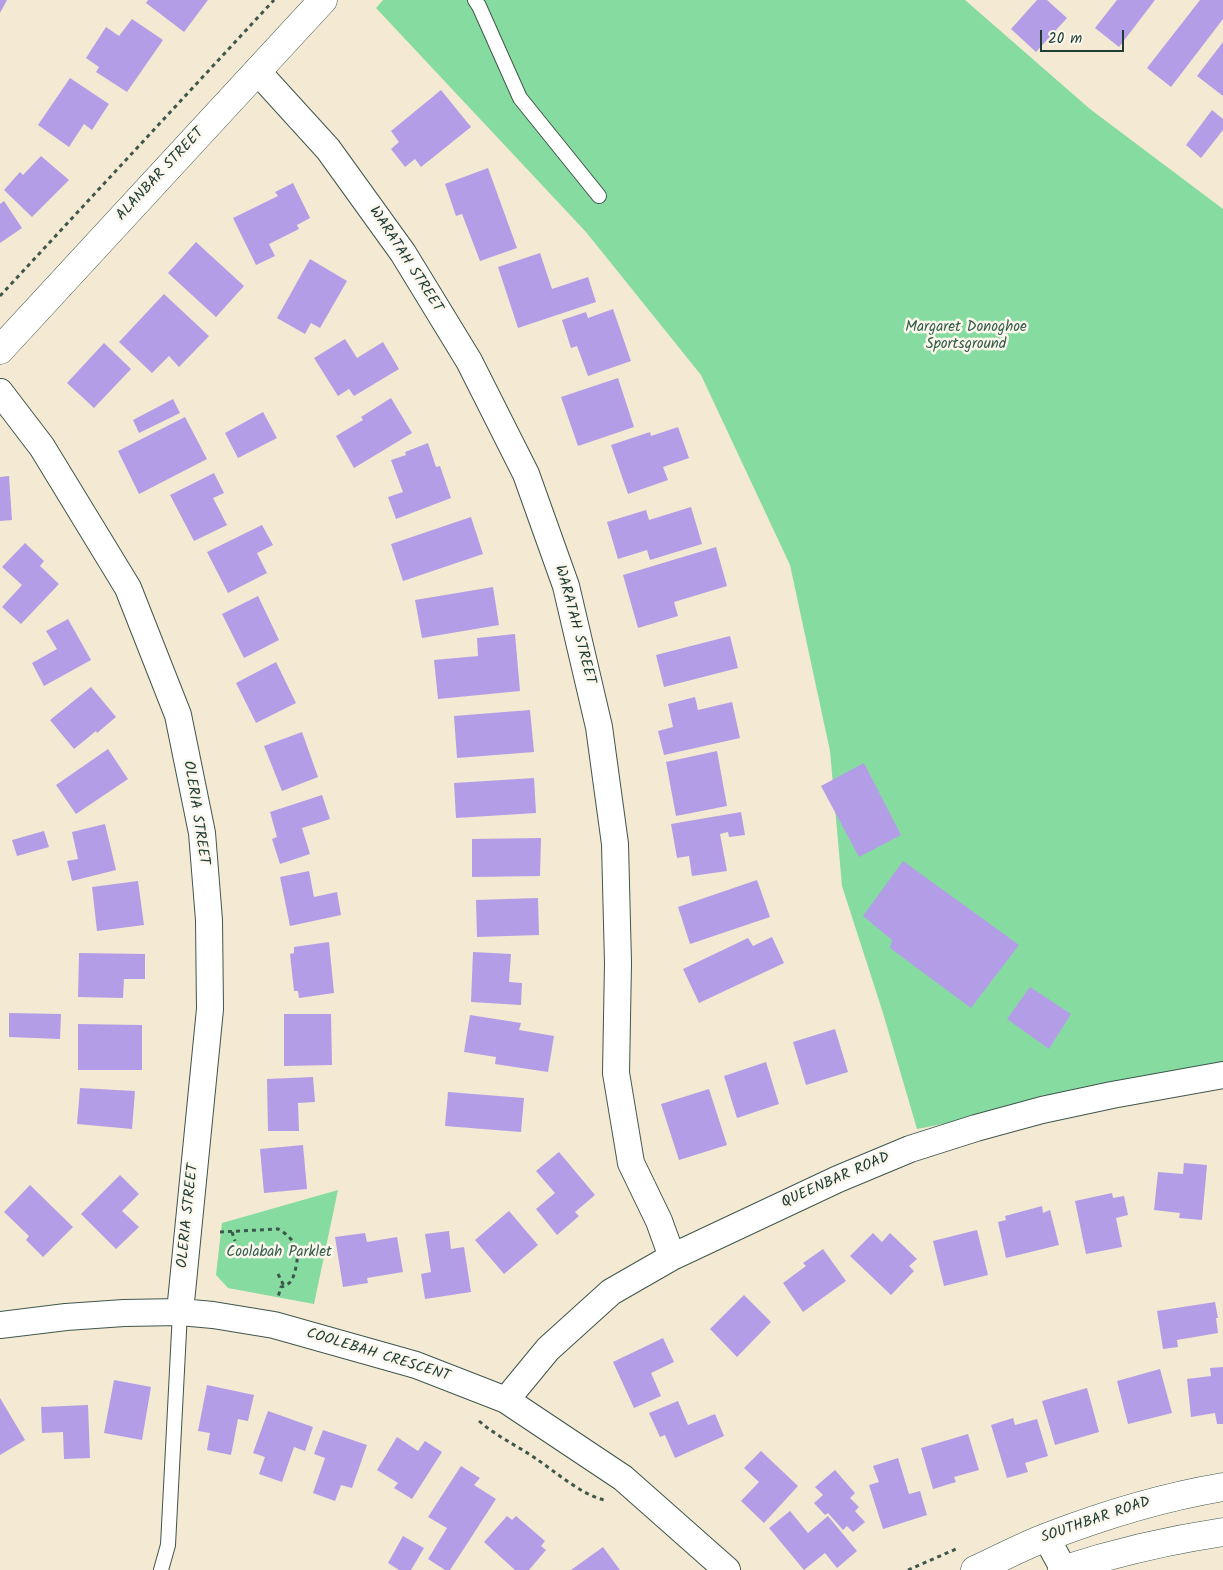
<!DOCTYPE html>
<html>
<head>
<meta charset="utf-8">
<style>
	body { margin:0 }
	#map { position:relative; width:1223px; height:1570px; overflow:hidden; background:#f4e9d2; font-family:Kalam,sans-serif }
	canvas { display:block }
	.scale { position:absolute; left:1040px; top:30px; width:84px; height:22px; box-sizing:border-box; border:2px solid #1f3d34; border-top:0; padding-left:6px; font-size:15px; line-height:18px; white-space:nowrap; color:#1f3d34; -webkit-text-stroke:4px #fbf7ec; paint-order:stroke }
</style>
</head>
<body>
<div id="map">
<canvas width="1223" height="1570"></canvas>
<div class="scale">20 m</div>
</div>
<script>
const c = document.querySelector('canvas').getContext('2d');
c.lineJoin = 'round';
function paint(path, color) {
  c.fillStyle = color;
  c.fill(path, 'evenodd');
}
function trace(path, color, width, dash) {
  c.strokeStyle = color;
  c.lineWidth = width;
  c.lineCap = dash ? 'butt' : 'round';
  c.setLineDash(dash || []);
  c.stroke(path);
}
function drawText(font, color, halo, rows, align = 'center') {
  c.font = font + ' Kalam,sans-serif';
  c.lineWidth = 5;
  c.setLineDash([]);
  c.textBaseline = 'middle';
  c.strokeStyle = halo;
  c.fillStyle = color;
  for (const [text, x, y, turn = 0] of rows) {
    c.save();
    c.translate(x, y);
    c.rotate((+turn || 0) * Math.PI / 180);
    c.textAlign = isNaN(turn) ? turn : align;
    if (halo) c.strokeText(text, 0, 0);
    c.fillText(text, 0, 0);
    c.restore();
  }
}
paint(new Path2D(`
	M383,0H965L1090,109L1223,209V1077L1133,1087L917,1129L883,1013L842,886L830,751L790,565L701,375L586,232L376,8Z
	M338,1190L314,1304L228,1288L216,1275L222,1223Z`), '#86dca0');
paint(new Path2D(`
	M0,0H7L0,13Z
	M148,0H208L184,32L146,3Z
	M1037,0H1047L1067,18L1036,52L1011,29Z
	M1117,0H1155L1119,47L1095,28Z
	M1200,0H1223V19L1171,87L1147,68Z
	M132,19L163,40L127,92L96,72L99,67L86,58L106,27L119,36Z
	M1223,42V96L1197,76Z
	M70,78L109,104L92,130L84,124L69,147L38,125Z
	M441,90L471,127L421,167L415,159L405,167L391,149L399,142L391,131Z
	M1212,110L1223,119V130L1201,158L1186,145Z
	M41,156L69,180L32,217L4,190L20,172L23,175Z
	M488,168L517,248L480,261L462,214L456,216L445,184Z
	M293,183L310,218L297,225L299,229L269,244L275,256L256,265L233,218L278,196L275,192Z
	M4,201L22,228L0,243V204Z
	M196,242L244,286L216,317L168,273Z
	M540,253L552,289L588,277L596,302L518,328L498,267Z
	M310,259L347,281L320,328L311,323L305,334L277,318Z
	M164,294L209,336L179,367L169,356L152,373L119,342Z
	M613,309L631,361L588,376L577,346L571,348L562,320L586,312L588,318Z
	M345,339L357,358L383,342L399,369L354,396L349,389L338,396L314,358Z
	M104,343L131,369L94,408L67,383Z
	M618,378L634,427L578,446L561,397Z
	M391,398L412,433L354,468L336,436L363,420L361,417Z
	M173,399L180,413L139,433L133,420Z
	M263,412L277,438L238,458L225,433Z
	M185,417L207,459L139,494L118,451Z
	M678,427L689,458L663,467L668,480L628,494L611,445L650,432L651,436Z
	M428,443L436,467L440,466L451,498L396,519L388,497L403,492L391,460L406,455L405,452Z
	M214,473L224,493L213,498L227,525L194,541L170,495Z
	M9,476L12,520L0,521V477Z
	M691,507L702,544L650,560L647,550L618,559L607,522L646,510L649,520Z
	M471,517L483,554L403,581L391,544Z
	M262,525L273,545L257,553L267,573L228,593L207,552Z
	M25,543L44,561L40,566L59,584L21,624L2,607L22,585L2,567Z
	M716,547L727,586L674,602L678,616L638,628L623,575Z
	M493,587L499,625L422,638L415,600Z
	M258,596L279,640L244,658L222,614Z
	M68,619L91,660L44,686L32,663L57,649L46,631Z
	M515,634L520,691L438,699L434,660L478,656L477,638Z
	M730,636L738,668L664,687L656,655Z
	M276,662L296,703L256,723L236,683Z
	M91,687L116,717L97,733L96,731L74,749L50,720Z
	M695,697L698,710L732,702L740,738L664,755L658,731L673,727L668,704Z
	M530,710L534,752L457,758L454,716Z
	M302,732L318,777L282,791L264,746Z
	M108,749L128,779L76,814L56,785Z
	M717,751L727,806L676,816L666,762Z
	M864,763L901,835L859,857L821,786Z
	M534,778L536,813L456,818L454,783Z
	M322,795L330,819L302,828L310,854L280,864L272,839L277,837L270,812Z
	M741,812L745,835L729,837L728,832L720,834L727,871L692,876L689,856L677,858L671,824Z
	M105,824L116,870L72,881L67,861L78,859L72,832Z
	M44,831L49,847L17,856L12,840Z
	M541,838L540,876L472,877V839Z
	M903,861L1019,945L971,1008L890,948L892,940L863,916Z
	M309,871L314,897L337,892L341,915L290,926L280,877Z
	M757,880L770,917L690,944L678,907Z
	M138,881L144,925L97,931L92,887Z
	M538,898L539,935L477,937L476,900Z
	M772,937L784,963L699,1003L683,969L748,938L753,946Z
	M329,942L334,993L299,998L298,991H294L290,954L294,953V947Z
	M473,952L511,954L509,982L522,983L521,1005L471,1002Z
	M79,953L145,954V979H124L123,998L78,997Z
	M1030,987L1071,1014L1049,1049L1007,1019Z
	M9,1013L61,1014L60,1039L9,1037Z
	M284,1014H331L332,1065L284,1066Z
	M470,1015L521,1023L519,1030L554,1036L548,1072L495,1064L496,1057L464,1052Z
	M78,1024L142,1025V1070H78Z
	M835,1029L848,1072L806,1085L793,1042Z
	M766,1062L779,1104L737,1118L724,1076Z
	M313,1077L315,1102L298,1103L299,1131H268L267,1079Z
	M80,1088L135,1091L132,1129L77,1124Z
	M709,1089L727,1145L679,1160L661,1104Z
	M448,1092L524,1098L521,1132L445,1126Z
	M303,1145L307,1189L264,1193L260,1149Z
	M559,1152L595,1195L575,1212L579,1216L557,1235L536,1209L555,1193L536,1171Z
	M1184,1163L1207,1165L1202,1220L1179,1218L1180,1213L1154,1210L1158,1172L1183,1174Z
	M120,1175L139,1194L122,1211L139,1227L116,1249L81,1214Z
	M30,1185L73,1227L43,1257L26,1240L29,1236L4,1212Z
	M1112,1193L1113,1198L1124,1196L1128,1215L1116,1218L1122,1247L1086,1254L1075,1201Z
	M1042,1206L1043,1213L1050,1210L1059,1245L1006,1258L998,1222L1006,1220L1005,1216Z
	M509,1211L538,1245L504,1274L475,1240Z
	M977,1230L988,1275L944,1286L933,1241Z
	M449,1231L451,1249L464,1247L471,1292L425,1299L421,1274L431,1272L425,1234Z
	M365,1233L367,1242L397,1237L403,1272L367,1278L368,1283L343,1287L335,1237Z
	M873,1233L882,1242L890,1233L917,1259L909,1266L914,1271L891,1295L850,1256Z
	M823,1249L846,1281L803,1312L783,1283L806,1266L803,1263Z
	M744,1295L771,1322L737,1357L710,1329Z
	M1215,1302L1218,1318H1216L1218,1333L1177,1340L1178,1347L1163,1349L1157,1311Z
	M663,1338L674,1362L651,1373L661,1396L634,1408L613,1362Z
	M1223,1367V1424H1217L1215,1413L1191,1417L1187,1379L1211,1376L1210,1368Z
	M1160,1369L1172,1413L1128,1424L1117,1381Z
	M114,1380L151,1387L142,1440L104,1433Z
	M207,1385L254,1395L248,1421L238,1419L231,1455L207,1450L210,1433L198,1431Z
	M1087,1388L1099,1432L1055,1445L1042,1401Z
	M0,1398L25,1440L0,1455Z
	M678,1401L688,1425L715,1414L724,1436L675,1458L665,1435L660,1437L649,1413Z
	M88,1405L90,1458L64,1459L63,1432L42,1433L41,1407Z
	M268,1411L313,1427L305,1451L294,1447L282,1482L259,1474L265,1457L253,1453Z
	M1013,1418L1015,1425L1037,1419L1048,1456L1025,1463L1028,1472L1007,1478L991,1425Z
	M323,1430L367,1445L352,1488L341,1485L335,1501L313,1493L325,1458L314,1454Z
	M968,1434L979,1470L954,1477L956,1482L933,1489L921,1448Z
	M397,1437L418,1451L425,1441L442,1452L412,1499L394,1488L398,1483L377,1470Z
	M761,1451L798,1486L764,1523L741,1501L759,1482L744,1468Z
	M898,1458L909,1494L920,1491L927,1515L883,1529L869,1485L879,1482L873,1466Z
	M461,1466L480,1478L474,1485L496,1499L450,1570H445L428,1559L447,1528L428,1517Z
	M835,1470L855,1493L850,1498L859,1507L855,1511L865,1522L853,1532L847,1526L843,1530L828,1513L825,1515L814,1503L823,1495L815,1487Z
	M790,1511L808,1533L828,1516L857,1551L837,1568L825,1553L804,1570L769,1528Z
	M507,1516L512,1520L516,1516L545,1541L541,1546L546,1550L529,1570H515L484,1542Z
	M403,1536L424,1548L411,1570H399L388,1563Z
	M603,1547L620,1570H571Z`), '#b49de7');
const lane = new Path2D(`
	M475,0L479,6L520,98L599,196
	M161,1570L168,1545L180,1312`);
const street = new Path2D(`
	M257,71L328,149L403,253L469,361L526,474L566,586L599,727L615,844L618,963L616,1073L631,1163L659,1221L672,1257
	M0,392L42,447L128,588L178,715L202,833L209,920L210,1009L180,1312
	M0,1325L66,1317L124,1313L180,1312L213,1315L274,1325L416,1365L506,1400L623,1478L727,1570
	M506,1400L548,1349L611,1292L672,1257L838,1179L910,1149L976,1128L1042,1110L1112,1095L1223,1075
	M1046,1537L1064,1570`);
const secondary = new Path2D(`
	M0,350L323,0
	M975,1570C999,1559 1023,1546 1047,1537C1104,1515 1163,1497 1223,1487
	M1062,1570C1114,1553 1169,1540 1223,1532`);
trace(lane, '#3f574c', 16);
trace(street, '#3f574c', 28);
trace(secondary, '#3f574c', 29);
trace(new Path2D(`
	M0,296L274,0
	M220,1232L278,1229C285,1232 295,1242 297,1249C299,1255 295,1276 291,1281C289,1284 285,1286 281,1287L278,1297
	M232,1232L235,1241
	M278,1274L284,1286
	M479,1421C496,1436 516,1445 535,1458C556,1472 580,1494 604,1500
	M908,1570L956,1549`), '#3f574c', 3, [4, 4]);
trace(lane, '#fff', 14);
trace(street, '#fff', 26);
trace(secondary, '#fff', 28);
drawText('15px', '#1f3d34', '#fbf7ec', [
	["ALANBAR STREET",161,175,-47],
	["WARATAH STREET",405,260,57],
	["WARATAH STREET",574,625,75],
	["OLERIA STREET",195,813,81],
	["QUEENBAR ROAD",836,1181,-24],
	["OLERIA STREET",189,1216,-84],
	["COOLEBAH CRESCENT",378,1356,17],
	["SOUTHBAR ROAD",1096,1521,-19]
]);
drawText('15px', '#345d4a', '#fbf7ec', [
	["Margaret Donoghoe",966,328],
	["Sportsground",966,345],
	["Coolabah Parklet",279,1253]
]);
</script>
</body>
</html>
